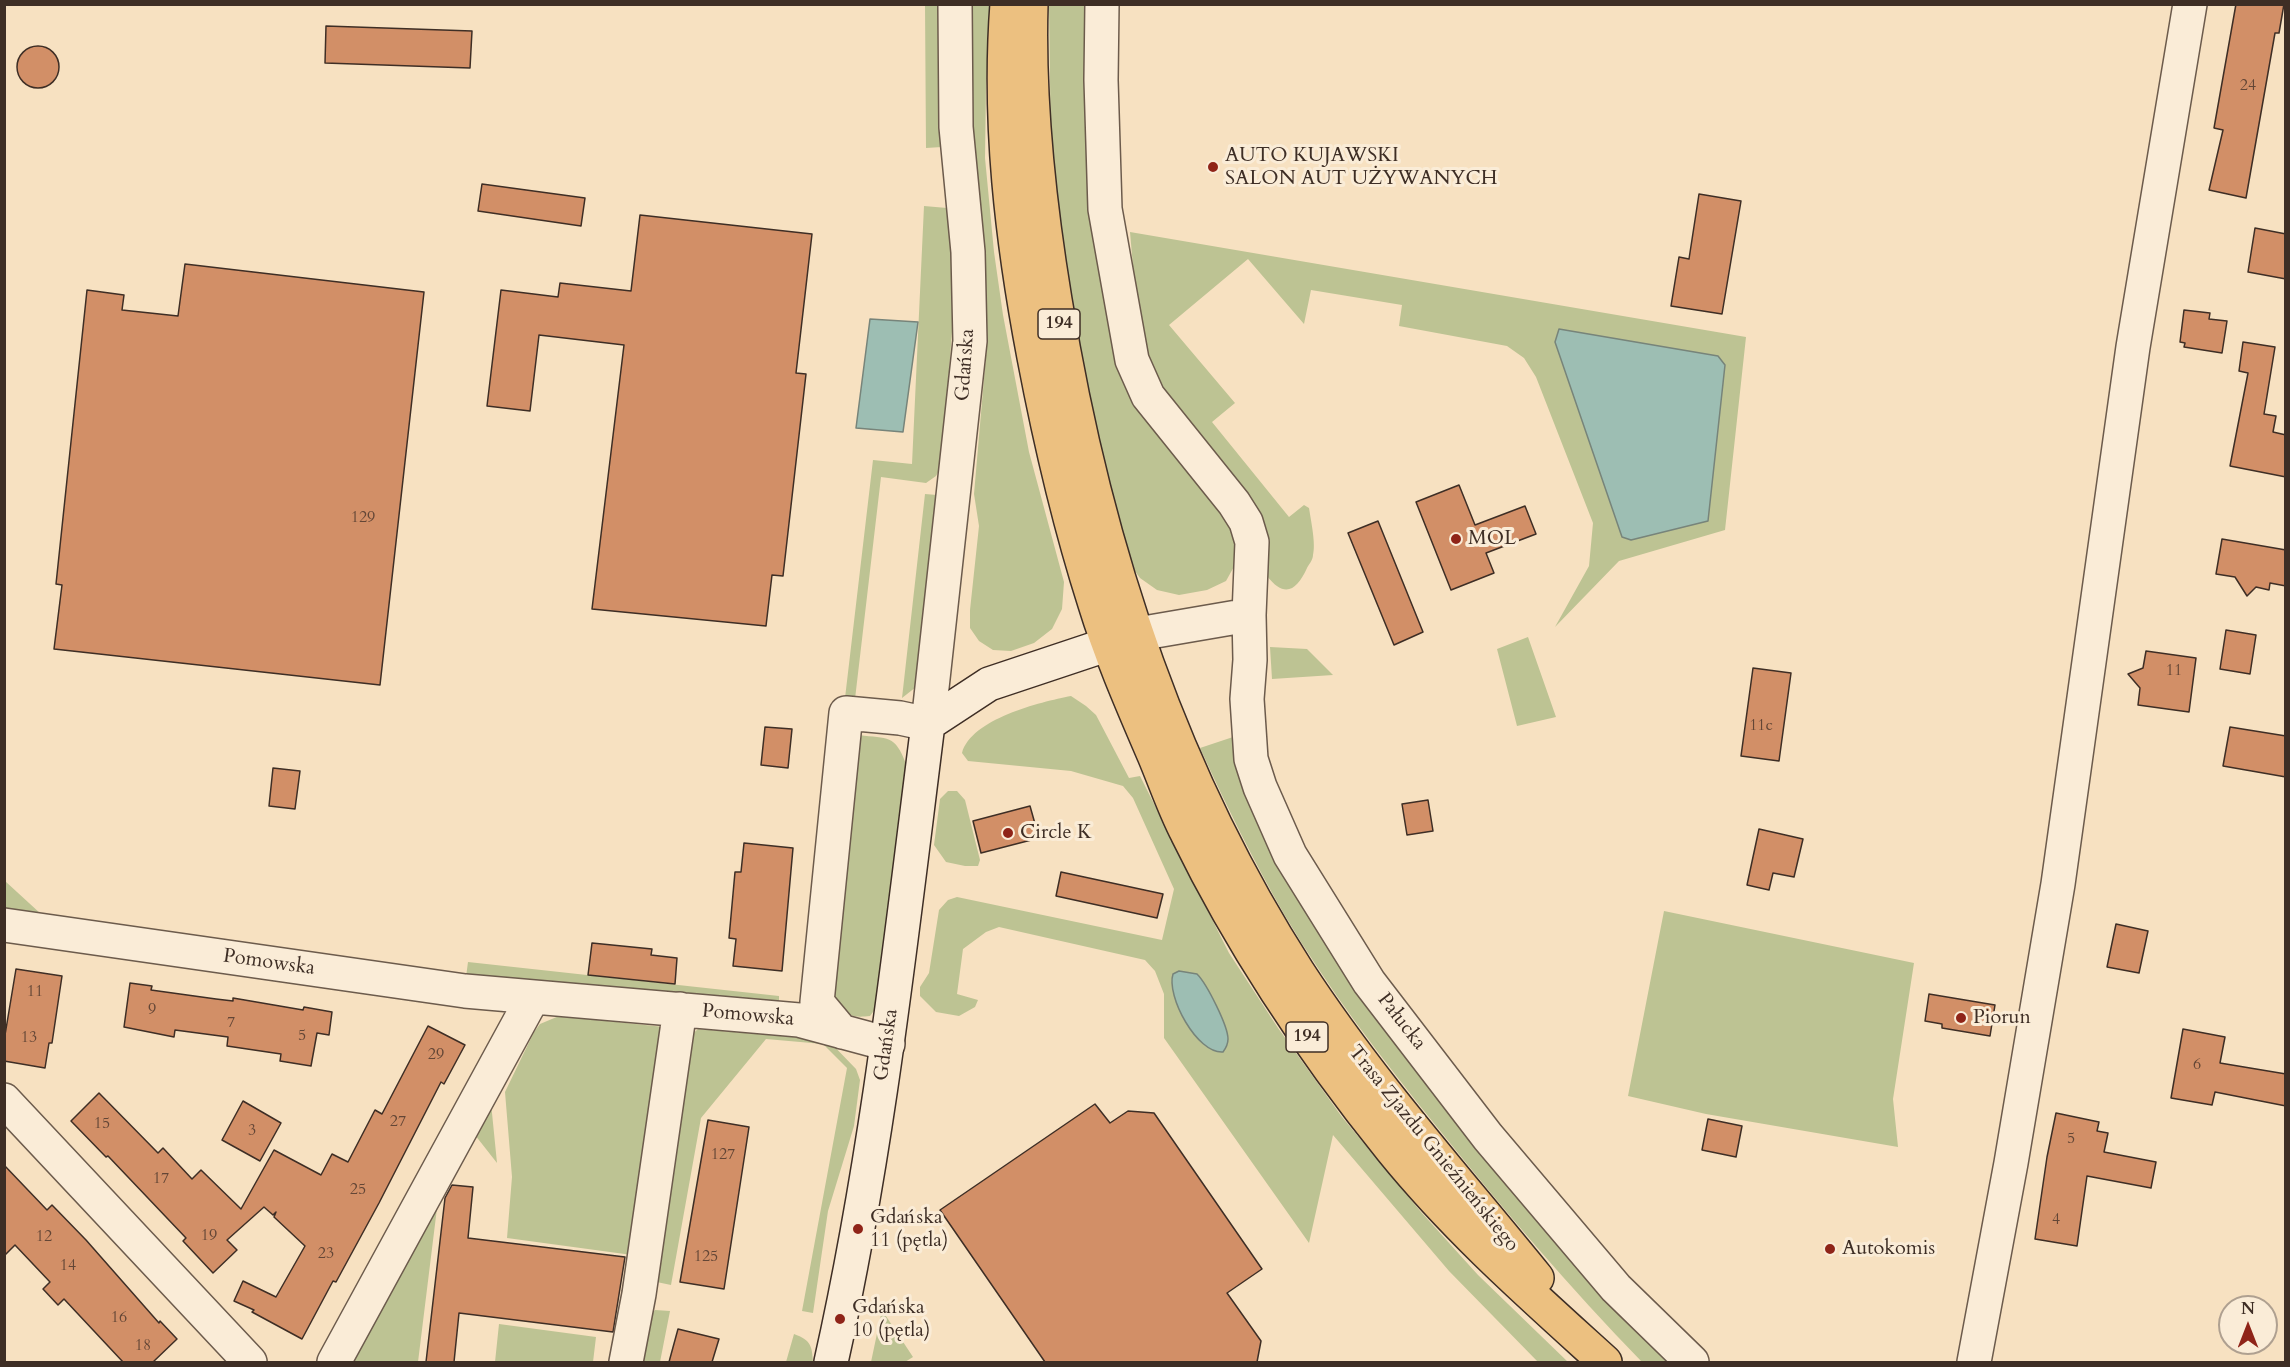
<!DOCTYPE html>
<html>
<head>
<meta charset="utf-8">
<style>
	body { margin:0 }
	#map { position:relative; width:2290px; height:1367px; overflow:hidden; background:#f7e1c1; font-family:Cardo,serif }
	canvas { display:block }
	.frame { position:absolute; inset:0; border:6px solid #3e2e25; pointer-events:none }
	.north { position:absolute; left:2218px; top:1295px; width:60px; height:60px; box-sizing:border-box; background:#faecd7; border:2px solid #afa090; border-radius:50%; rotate:0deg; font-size:16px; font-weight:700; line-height:24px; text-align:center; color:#3e2e25 }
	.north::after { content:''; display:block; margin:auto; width:21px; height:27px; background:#8f2418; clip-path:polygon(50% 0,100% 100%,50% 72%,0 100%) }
</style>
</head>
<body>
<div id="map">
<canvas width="2290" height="1367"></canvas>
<div class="frame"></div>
<div class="north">N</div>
</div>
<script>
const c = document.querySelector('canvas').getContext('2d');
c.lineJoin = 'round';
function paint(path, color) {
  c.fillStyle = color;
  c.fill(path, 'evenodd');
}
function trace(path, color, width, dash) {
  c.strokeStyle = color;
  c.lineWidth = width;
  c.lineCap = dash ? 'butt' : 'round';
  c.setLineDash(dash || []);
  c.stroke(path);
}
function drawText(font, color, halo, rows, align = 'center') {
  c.font = font + ' Cardo,serif';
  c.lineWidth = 6;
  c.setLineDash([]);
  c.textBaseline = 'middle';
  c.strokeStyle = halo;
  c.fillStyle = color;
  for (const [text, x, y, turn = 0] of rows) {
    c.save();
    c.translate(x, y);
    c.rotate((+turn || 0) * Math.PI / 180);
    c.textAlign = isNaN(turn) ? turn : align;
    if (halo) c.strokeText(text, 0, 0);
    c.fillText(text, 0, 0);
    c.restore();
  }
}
paint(new Path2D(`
	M925,5H940L942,147L926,148Z
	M969,5H990L986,88L985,158L994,252L1003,315L1029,452L1064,582L1062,609L1052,629L1034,643L1011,651L993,650L979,641L970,628V610L979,526L974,494L987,344L979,219L968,115Z
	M1049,5H1088L1089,218L1118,355L1229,518L1238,543L1236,563L1226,581L1207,590L1179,595L1157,590L1140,578L1129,563L1103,474L1061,251L1051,158Z
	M924,206L947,208L955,265L954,305L942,465L936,476L926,483L881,477L855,699L845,698L873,460L912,464Z
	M1130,232L1746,337L1725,530L1619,561L1555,627L1589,566L1593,523L1536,377L1524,358L1507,346L1399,326L1402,305L1311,290L1304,324L1248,259L1169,325L1235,403L1212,422L1289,517L1304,505L1309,508C1311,521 1316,544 1313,555C1313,560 1309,564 1307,568C1297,590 1285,599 1267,576V557L1161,392L1140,347Z
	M925,494L937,495L916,687L902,698Z
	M1528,637L1556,717L1517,726L1497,649Z
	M1270,647L1307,649L1333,675L1272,679Z
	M1071,696L1086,706L1096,715L1129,778L1140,776L1229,953L1278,1028L1342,1117L1421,1212L1478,1275L1568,1362H1538L1449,1271L1333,1135L1309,1243L1164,1038V994L1155,971L1145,960L999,927L986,932L963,949L957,994L978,1000L975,1007L959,1016L936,1012L920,996V987L929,973L939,910L948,900L957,897L1162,940L1174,889L1133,798L1123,786L1071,771L968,761L962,753C971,719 1040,702 1071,696Z
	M859,735C888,739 895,734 906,764L876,1008L870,1016C845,1019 844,1012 832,991Z
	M1236,736L1259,814L1671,1362H1642C1570,1288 1502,1208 1437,1127C1382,1059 1328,989 1284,914C1253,860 1226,805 1200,748Z
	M948,791H957L965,800L980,860L978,866H965L946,862L934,845L940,799Z
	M5,881L41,914L5,909Z
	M1664,911L1914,963L1893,1099L1898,1147L1706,1114L1628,1096Z
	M468,962L779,996V1006L466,977Z
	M559,1016L664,1027L632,1255L507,1238L512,1177L505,1092L534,1032L540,1024Z
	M698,1029L828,1040L856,1069L860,1080L854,1126L828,1211L813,1313L802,1311L847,1068L823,1044L766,1039L701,1118L671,1285L652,1281L689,1037Z
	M491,1103L497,1163L475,1135Z
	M438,1200L418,1362H352Z
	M655,1310L670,1311L660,1362H638L647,1319Z
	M882,1310L913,1357L905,1362H871Z
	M499,1324L596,1337L593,1362H495Z
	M794,1334C811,1340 812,1346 813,1362H786Z`), '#bdc393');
const water = new Path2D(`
	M870,319L918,322L903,432L856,428Z
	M1559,329L1718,356L1725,365L1708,521L1631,540L1622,537L1555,342Z
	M1179,971L1197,974C1207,984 1228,1026 1228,1039C1228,1044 1226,1048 1223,1052C1197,1054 1166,996 1173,974Z`);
paint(water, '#9dbeb3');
trace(water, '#77847a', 1.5);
const building = new Path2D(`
	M2236,4H2284L2279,33H2275L2246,198L2209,190L2223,130L2214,128Z
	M326,26L472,31L470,68L325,63Z
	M17 67a21 21 0 1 1 42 0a21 21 0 1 1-42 0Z
	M482,184L585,198L581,226L478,211Z
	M1699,194L1741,201L1722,314L1671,306L1679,257L1689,259Z
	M640,215L812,234L796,373L806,374L783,576L772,575L766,626L592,609L624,345L539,335L530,411L487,406L501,290L558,297L560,283L631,291Z
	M2255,228L2286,234V279L2248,272Z
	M185,264L424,292L380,685L54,649L62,585L56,584L87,290L124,295L122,310L178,316Z
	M2184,310L2210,313L2209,319L2227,321L2222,353L2184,347L2185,343L2180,342Z
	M2243,342L2275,347L2264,414L2276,416L2273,432L2286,435V477L2230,466L2248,373L2239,371Z
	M1459,485L1475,525L1525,506L1536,534L1486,553L1494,573L1451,590L1416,502Z
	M1378,521L1423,632L1394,645L1348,533Z
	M2222,539L2286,550V586L2270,583L2269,590L2256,587L2247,596L2235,577L2216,574Z
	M2226,630L2256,635L2250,674L2220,669Z
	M2146,651L2196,658L2189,712L2138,705L2140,688L2128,674L2143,668Z
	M1753,668L1791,673L1779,761L1741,756Z
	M765,727L792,729L788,768L761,765Z
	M2230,727L2286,736V777L2223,766Z
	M273,768L300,771L295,809L269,806Z
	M1428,800L1433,831L1407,835L1402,804Z
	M1030,806L1039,838L981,853L973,821Z
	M1759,829L1803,839L1794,877L1773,873L1769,890L1747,885Z
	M744,843L793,848L782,971L733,966L736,939L729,938L735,872H741Z
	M1061,872L1163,894L1157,918L1056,896Z
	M2116,924L2148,931L2139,973L2107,967Z
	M592,943L652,949L651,955L677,958L675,984L588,975Z
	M16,969L62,976L52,1043H49L45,1068L4,1061V1041Z
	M130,983L152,986L151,990L216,999L233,1001V998L303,1010L304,1007L332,1012L329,1035L317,1033L311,1066L280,1061L281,1054L227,1046L228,1037L175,1030L174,1037L124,1027Z
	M1929,994L1995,1005L1990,1036L1942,1028V1024L1925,1021Z
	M428,1026L465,1045L444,1084L441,1082L379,1203L336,1282L333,1281L302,1339L252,1312L254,1310L234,1301L243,1281L276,1297L305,1246L274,1217L276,1212L273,1215L264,1207L227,1240L237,1250L213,1273L183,1241L186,1238L108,1156L106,1157L71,1121L99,1093L158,1153L163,1148L192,1179L201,1170L241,1209L274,1150L321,1175L332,1154L348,1162L375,1110L382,1114Z
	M2183,1029L2225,1037L2220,1063L2286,1074V1106L2215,1092L2212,1105L2171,1098Z
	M243,1101L281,1123L260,1161L222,1140Z
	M1095,1104L1110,1123L1128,1111L1154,1113L1262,1269L1227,1293L1261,1341L1257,1362H1045L940,1210Z
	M2056,1113L2099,1122L2097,1131L2108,1133L2104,1152L2156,1162L2151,1188L2087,1176L2077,1246L2035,1239L2047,1157Z
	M1708,1119L1742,1126L1736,1157L1702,1150Z
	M708,1120L749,1127L724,1289L680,1282Z
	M4,1165L47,1210L52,1205L86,1240L159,1323L160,1321L177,1339L153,1362H123L64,1299L58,1305L43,1289L50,1282L15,1245L4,1256Z
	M452,1185L473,1187L468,1238L625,1257L613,1332L459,1313L454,1362H426L445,1198Z
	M678,1329L719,1339L712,1362H669Z`);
paint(building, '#d28f67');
trace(building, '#3e2e25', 1.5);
const street = new Path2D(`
	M1102,4L1101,80L1105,209L1132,360L1148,396L1234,503L1246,522L1252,542L1249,615L1250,660L1247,699L1251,759L1260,787L1290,855L1369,982L1488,1137L1616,1288L1692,1362
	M1138,634L1249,615
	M4,925L465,991L799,1020L888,1044
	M842,1032L817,1002L846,713L900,718L928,724L970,341L968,252L956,127L955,4
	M4,1100L250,1362
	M334,1362L533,997
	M626,1362L639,1294L680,1009
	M1974,1362L2011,1163L2058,884L2133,347L2190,4`);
const secondary = new Path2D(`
	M831,1362C878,1152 901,938 928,724L989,684L1136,635`);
const primary = new Path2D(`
	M1007,4C998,123 1012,241 1034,357C1050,441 1069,523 1095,604C1111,656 1133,706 1154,755C1165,781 1174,808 1187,833C1242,946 1313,1052 1392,1150C1456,1229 1530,1294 1605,1362
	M1031,4C1028,103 1039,203 1055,300C1093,536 1168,770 1298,972C1369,1081 1455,1177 1537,1278`);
trace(street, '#6c5b4c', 36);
trace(secondary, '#3e2e25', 36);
trace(primary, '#3e2e25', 36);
trace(street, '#faecd7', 33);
trace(secondary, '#faecd7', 33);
trace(primary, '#ecc080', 33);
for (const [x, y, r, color] of [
	[1213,167,6,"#8f2418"],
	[1456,539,6,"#8f2418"],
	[1008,833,6,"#8f2418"],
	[1961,1018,6,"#8f2418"],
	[858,1229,6,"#8f2418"],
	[1830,1249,6,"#8f2418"],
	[840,1319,6,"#8f2418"]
]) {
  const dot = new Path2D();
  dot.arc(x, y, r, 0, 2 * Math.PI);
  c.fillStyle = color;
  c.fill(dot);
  trace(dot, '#faecd7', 2);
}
drawText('16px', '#634636', null, [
	["24",2248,86],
	["129",363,518],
	["11",2174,671],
	["11c",1761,726],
	["11",35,992],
	["9",152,1010],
	["7",231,1023],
	["5",302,1036],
	["13",29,1038],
	["29",436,1055],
	["6",2197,1065],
	["27",398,1122],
	["15",102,1124],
	["3",252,1131],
	["5",2071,1139],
	["127",723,1155],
	["17",161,1179],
	["25",358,1190],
	["4",2056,1220],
	["19",209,1236],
	["12",44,1237],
	["23",326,1254],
	["125",706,1257],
	["14",68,1266],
	["16",119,1318],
	["18",143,1346]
]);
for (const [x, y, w] of [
	[1059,324,42],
	[1307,1037,42]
]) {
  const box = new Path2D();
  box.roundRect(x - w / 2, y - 15, w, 30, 4.5);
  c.fillStyle = '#faecd7';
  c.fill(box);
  trace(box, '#3e2e25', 1.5);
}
drawText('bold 18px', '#3e2e25', null, [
	["194",1059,324],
	["194",1307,1037]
]);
drawText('20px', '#3e2e25', '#faecd7', [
	["AUTO KUJAWSKI",1225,156],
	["SALON AUT UŻYWANYCH",1225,179],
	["MOL",1468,539],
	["Circle K",1020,833],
	["Piorun",1973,1018],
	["Gdańska",870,1218],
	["11 (pętla)",870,1241],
	["Autokomis",1842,1249],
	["Gdańska",852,1308],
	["10 (pętla)",852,1331]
], 'left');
drawText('20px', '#3e2e25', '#faecd7', [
	["Gdańska",966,365,-86],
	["Pomowska",269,963,8],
	["Pomowska",748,1016,5],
	["Pałucka",1401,1022,52],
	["Gdańska",887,1045,-82],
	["Trasa Zjazdu Gnieźnieńskiego",1433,1149,51]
]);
</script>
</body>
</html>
